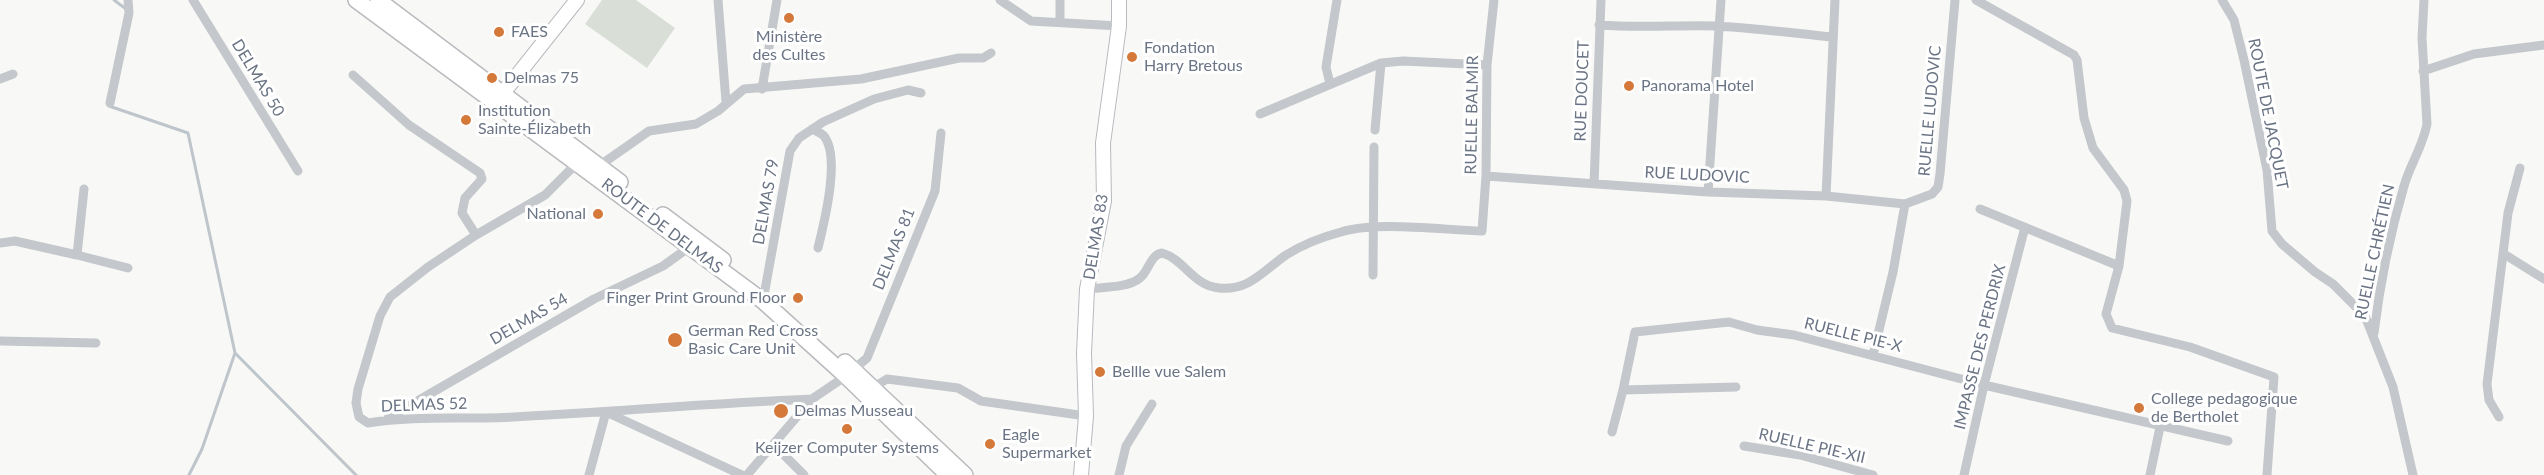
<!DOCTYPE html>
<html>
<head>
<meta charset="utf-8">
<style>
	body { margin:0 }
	canvas { display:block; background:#f8f8f6 }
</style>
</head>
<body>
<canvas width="2544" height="475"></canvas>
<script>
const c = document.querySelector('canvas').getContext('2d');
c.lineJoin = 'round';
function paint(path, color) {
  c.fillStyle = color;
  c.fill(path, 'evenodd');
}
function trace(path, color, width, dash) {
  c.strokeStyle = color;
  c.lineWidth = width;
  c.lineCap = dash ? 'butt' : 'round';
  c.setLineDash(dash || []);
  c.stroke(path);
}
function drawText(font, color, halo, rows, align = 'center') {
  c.font = font + ' Lato,sans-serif';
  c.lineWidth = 6;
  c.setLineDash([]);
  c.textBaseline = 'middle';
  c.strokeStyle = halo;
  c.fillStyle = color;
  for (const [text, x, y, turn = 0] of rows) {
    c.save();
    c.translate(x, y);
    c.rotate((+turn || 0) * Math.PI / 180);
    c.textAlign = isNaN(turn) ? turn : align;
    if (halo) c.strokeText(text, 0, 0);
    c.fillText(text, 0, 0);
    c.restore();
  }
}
paint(new Path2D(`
	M602,0H636L675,28L647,68L585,24Z`), '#d9dfd7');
trace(new Path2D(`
	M114,0L126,9
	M109,106L188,133L235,353L202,449L189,475
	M235,353L356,475`), '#bec5cb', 3);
const secondary = new Path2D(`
	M496,102L577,0
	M1081,475L1086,416L1084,353L1087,289L1104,201L1103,143L1119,26V0`);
const primary = new Path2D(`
	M356,0L763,301L846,376L948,475
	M378,0L620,182
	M663,215L723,260
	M845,362L965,475`);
trace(secondary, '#b7babf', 16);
trace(primary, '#b8babe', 18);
trace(new Path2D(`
	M193,0L298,171
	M718,0L726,102
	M1000,0L1031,21L1119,26
	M1976,0L2074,55L2077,60L2084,118L2093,148L2124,190L2127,201L2119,266L2106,314L2112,328L2190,347L2274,377L2267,475
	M2222,0L2234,20L2244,60L2267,170L2272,231L2282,244L2315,272L2333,284L2365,316L2393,387L2413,475
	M1060,22V0
	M1599,25C1638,28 1677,25 1716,26C1754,28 1793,33 1832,37
	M2423,71L2474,54L2544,45
	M353,75L409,125L480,173L482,179L465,198L462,213L476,235
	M0,79L13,74
	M1330,84L1326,67L1337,0
	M762,89L777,0
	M110,103L129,13L128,0
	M1260,114L1381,63L1403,61L1487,65
	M812,129C816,131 821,133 824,136C841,157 824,223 818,248
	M1375,130L1381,63
	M577,163L545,195L476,235L428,267L390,297L380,316L358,389L356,403L359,417L368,423C416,415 466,420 514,417C613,412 712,403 812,399
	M596,168L649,131L696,124L718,111L744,89L861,79L959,58H983L991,53
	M1486,176L1708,192L1826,196L1905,204L1932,194L1938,187L1940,174L1955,0
	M1594,184L1601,0
	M1708,192L1721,0
	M1826,196L1835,0
	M1980,209L2119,266
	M0,243L15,241L77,255L84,189
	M2504,254L2544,279
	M77,255L128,268
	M1373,275L1374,147
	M1087,289C1103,287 1128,288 1140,278C1149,271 1150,255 1162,253C1184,259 1193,286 1219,288C1249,291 1263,271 1286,255C1302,245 1322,237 1341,232C1377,221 1443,230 1482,231L1486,176L1487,65L1494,0
	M763,301L790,151L799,138L823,122L874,99L908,90L921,93
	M2374,333C2380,283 2390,234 2404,186C2410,165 2423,146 2427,124L2422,38L2424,0
	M0,341L96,343
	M1873,355L1893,272L1905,204
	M854,369L867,358L935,191L941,133
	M874,387L887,379L958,388L981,401L1086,416
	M1736,387L1623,390L1635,332L1729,322L1757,330L1794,335L1984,385L2228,441
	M2499,417L2489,400L2487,384L2508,213L2520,168
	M388,418L594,299L663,266L688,248
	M1612,432L1623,390
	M774,445L804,475
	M1744,446L1800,455L1873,475
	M589,475L606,412L742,475
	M747,475L812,399L846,376
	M1119,475L1126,446L1152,404
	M1964,475L1984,385L2025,227
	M2150,475L2160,427`), '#c4c7cb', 9);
trace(secondary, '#fff', 14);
trace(primary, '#fff', 15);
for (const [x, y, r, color] of [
	[789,18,6,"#d4793a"],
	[499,32,6,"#d4793a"],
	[1132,57,6,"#d4793a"],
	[492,78,6,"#d4793a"],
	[1629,86,6,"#d4793a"],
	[466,120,6,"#d4793a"],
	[598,214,6,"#d4793a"],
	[798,298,6,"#d4793a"],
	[675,340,8,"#d4793a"],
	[1100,372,6,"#d4793a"],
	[2139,408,6,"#d4793a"],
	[781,411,8,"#d4793a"],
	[847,429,6,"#d4793a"],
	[990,444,6,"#d4793a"]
]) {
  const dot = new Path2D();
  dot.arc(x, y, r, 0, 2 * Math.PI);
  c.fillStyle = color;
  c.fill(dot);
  trace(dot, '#fff', 2);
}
drawText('16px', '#6a7484', '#fff', [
	["FAES",511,32],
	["Ministère",789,37,"center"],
	["des Cultes",789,55,"center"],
	["Fondation",1144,48],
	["Harry Bretous",1144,66],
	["Delmas 75",504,78],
	["Panorama Hotel",1641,86],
	["Institution",478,111],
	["Sainte-Élizabeth",478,129],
	["National",586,214,"right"],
	["Finger Print Ground Floor",786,298,"right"],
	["German Red Cross",688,331],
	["Basic Care Unit",688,349],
	["Bellle vue Salem",1112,372],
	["College pedagogique",2151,399],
	["de Bertholet",2151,417],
	["Delmas Musseau",794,411],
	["Eagle",1002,435],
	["Supermarket",1002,453],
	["Keijzer Computer Systems",847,448,"center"]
], 'left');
drawText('16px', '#6a7484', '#fff', [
	["DELMAS 50",258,78,59],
	["RUE DOUCET",1582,91,-88],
	["RUELLE LUDOVIC",1930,111,-85],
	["ROUTE DE JACQUET",2268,114,79],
	["RUELLE BALMIR",1472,115,-89],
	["RUE LUDOVIC",1697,175,3],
	["DELMAS 79",766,202,-80],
	["ROUTE DE DELMAS",662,226,37],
	["DELMAS 83",1096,237,-81],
	["DELMAS 81",894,249,-68],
	["RUELLE CHRÉTIEN",2375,252,-78],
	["DELMAS 54",529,319,-30],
	["RUELLE PIE-X",1853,335,14],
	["IMPASSE DES PERDRIX",1980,347,-76],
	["DELMAS 52",424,405,-2],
	["RUELLE PIE-XII",1812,446,13]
]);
</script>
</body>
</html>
